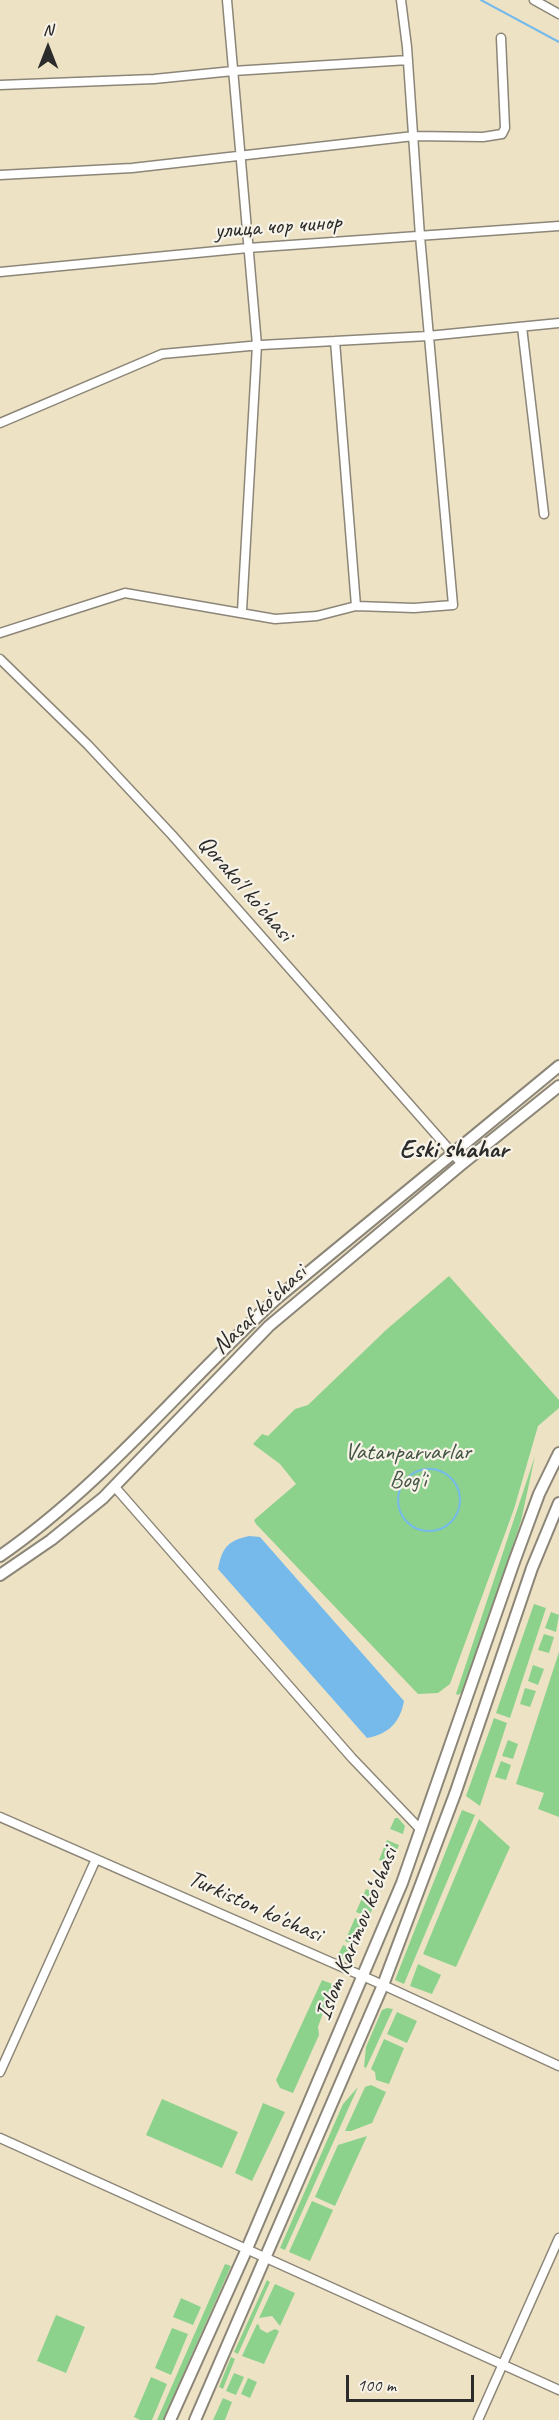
<!DOCTYPE html>
<html>
<head>
<meta charset="utf-8">
<style>
	body { margin:0 }
	#map { position:relative; width:559px; height:2420px; overflow:hidden; background:#eee2c5; font-family:Caveat,sans-serif }
	canvas { display:block }
	.north { position:absolute; left:18px; top:18px; width:60px; height:60px; -webkit-text-stroke:4px #f7f3e8; paint-order:stroke; rotate:0deg; font-size:16px; font-weight:700; line-height:24px; text-align:center; color:#2b2b2b }
	.north::after { content:''; display:block; margin:auto; width:21px; height:27px; background:#2b2b2b; clip-path:polygon(50% 0,100% 100%,50% 72%,0 100%) }
	.scale { position:absolute; left:346px; top:2375px; width:128px; height:27px; box-sizing:border-box; border:3px solid #2b2b2b; border-top:0; padding-left:8px; font-size:18px; line-height:21px; white-space:nowrap; color:#2b2b2b; -webkit-text-stroke:4px #f7f3e8; paint-order:stroke }
</style>
</head>
<body>
<div id="map">
<canvas width="559" height="2420"></canvas>
<div class="north">N</div>
<div class="scale">100 m</div>
</div>
<script>
const c = document.querySelector('canvas').getContext('2d');
c.lineJoin = 'round';
function paint(path, color) {
  c.fillStyle = color;
  c.fill(path, 'evenodd');
}
function trace(path, color, width, dash) {
  c.strokeStyle = color;
  c.lineWidth = width;
  c.lineCap = dash ? 'butt' : 'round';
  c.setLineDash(dash || []);
  c.stroke(path);
}
function drawText(font, color, halo, rows, align = 'center') {
  c.font = font + ' Caveat,sans-serif';
  c.lineWidth = 4.5;
  c.setLineDash([]);
  c.textBaseline = 'middle';
  c.strokeStyle = halo;
  c.fillStyle = color;
  for (const [text, x, y, turn = 0] of rows) {
    c.save();
    c.translate(x, y);
    c.rotate((+turn || 0) * Math.PI / 180);
    c.textAlign = isNaN(turn) ? turn : align;
    if (halo) c.strokeText(text, 0, 0);
    c.fillText(text, 0, 0);
    c.restore();
  }
}
paint(new Path2D(`
	M449,1276L559,1400V1408L538,1426L514,1509L450,1684L438,1693L418,1694L256,1524L254,1520L296,1484L280,1464L253,1444L262,1434L268,1436L295,1409L308,1405L386,1330Z
	M535,1456L521,1521L464,1691L458,1695L456,1694Z
	M534,1604L546,1608L510,1718L496,1713Z
	M551,1612L559,1615L556,1632L545,1628Z
	M544,1634L554,1637L549,1653L538,1650Z
	M559,1652V1817L538,1809L544,1793L516,1784Z
	M533,1665L544,1669L538,1685L528,1681Z
	M525,1688L536,1691L530,1707L520,1704Z
	M494,1718L507,1723L480,1806L466,1796Z
	M508,1740L518,1744L513,1759L502,1756Z
	M501,1761L511,1765L506,1780L495,1777Z
	M462,1810L475,1815L404,1984L395,1980Z
	M395,1818H398L405,1826L403,1834L390,1829Z
	M479,1819L510,1847L456,1967L423,1954Z
	M387,1840L399,1845L391,1865L379,1860Z
	M366,1889L379,1894L369,1917L356,1912Z
	M355,1918L367,1924L357,1946L345,1941Z
	M343,1945L356,1951L350,1963L337,1957Z
	M418,1964L441,1975L432,1994L410,1986Z
	M322,1980L340,1987L331,2006L324,2010L318,2027L319,2035L293,2093L280,2088L276,2080Z
	M387,2008L393,2009L366,2068L364,2067L366,2047L382,2010Z
	M397,2012L417,2021L407,2043L387,2034Z
	M384,2039L404,2048L389,2084L376,2080L375,2072L371,2069Z
	M371,2085L386,2092L372,2123L351,2131H345L365,2087Z
	M358,2087L285,2250L280,2248L343,2104Z
	M162,2099L238,2132L222,2168L146,2135Z
	M263,2103L285,2112L252,2181L235,2173Z
	M367,2136L335,2206L315,2197L338,2145Z
	M312,2201L333,2210L310,2261L289,2252Z
	M225,2264L231,2266L163,2420H157Z
	M267,2280L270,2282L238,2354L234,2352Z
	M275,2284L295,2293L280,2326L272,2316L259,2318Z
	M181,2298L201,2307L193,2325L173,2317Z
	M56,2315L85,2327L66,2373L37,2361Z
	M257,2324L259,2325L260,2329L267,2333L275,2329L279,2331L264,2364L242,2356Z
	M172,2328L188,2334L171,2375L155,2368Z
	M231,2357L235,2359L223,2389L219,2387Z
	M234,2373L244,2377L236,2395L226,2391Z
	M151,2377L167,2384L152,2420H140L134,2417Z
	M248,2378L257,2382L250,2398L241,2394Z
	M223,2398L232,2402L225,2420H213Z`), '#8cd28c');
paint(new Path2D(`
	M249,1536L260,1537L404,1701C400,1723 388,1734 367,1738L218,1569C222,1548 227,1541 249,1536Z`), '#75baeb');
trace(new Path2D(`
	M481,0L559,42
	M398 1500a31 31 0 1 1 62 0a31 31 0 1 1-62 0Z`), '#75baeb', 2);
const minor = new Path2D(`
	M227,0L257,345L242,611
	M534,0L559,14
	M0,85L154,79L233,71L408,60
	M0,175L132,168L414,136L483,137L502,134L505,128L501,38
	M0,272L248,248L559,226
	M522,327L544,514
	M335,341L356,606
	M0,423L162,354L261,345L428,336L559,323
	M0,633L125,593L275,619L317,616L356,606L414,608L453,605L420,236L407,47L401,0
	M0,659L88,745L172,835L462,1164
	M114,1486L352,1758L421,1830
	M0,1817L383,1985L559,2066
	M0,2072L96,1859
	M0,2138L559,2390
	M478,2420L559,2238`);
const major = new Path2D(`
	M0,1556C104,1484 183,1384 276,1299L559,1066
	M0,1575L51,1540L103,1498L269,1326L462,1164L559,1086
	M170,2420L246,2251L402,1883L514,1562L539,1494L559,1453
	M195,2420L383,1985L455,1794L532,1568L559,1503`);
trace(minor, '#8c8678', 11);
trace(major, '#8c8678', 14);
trace(minor, '#fff', 8);
trace(major, '#fff', 10);
drawText('24px', '#2b2b2b', '#f7f3e8', [
	["улица чор чинор",278,227,-4],
	["Qorako'l ko'chasi",245,889,49],
	["Nasaf ko‘chasi",260,1310,-43],
	["Turkiston ko'chasi",255,1907,24],
	["Islom Karimov ko‘chasi",357,1934,-68]
]);
drawText('24px', '#435543', '#f7f3e8', [
	["Vatanparvarlar",408,1453],
	["Bog'i",408,1481]
]);
drawText('bold 26px', '#2b2b2b', '#f7f3e8', [
	["Eski shahar",454,1150]
]);
</script>
</body>
</html>
